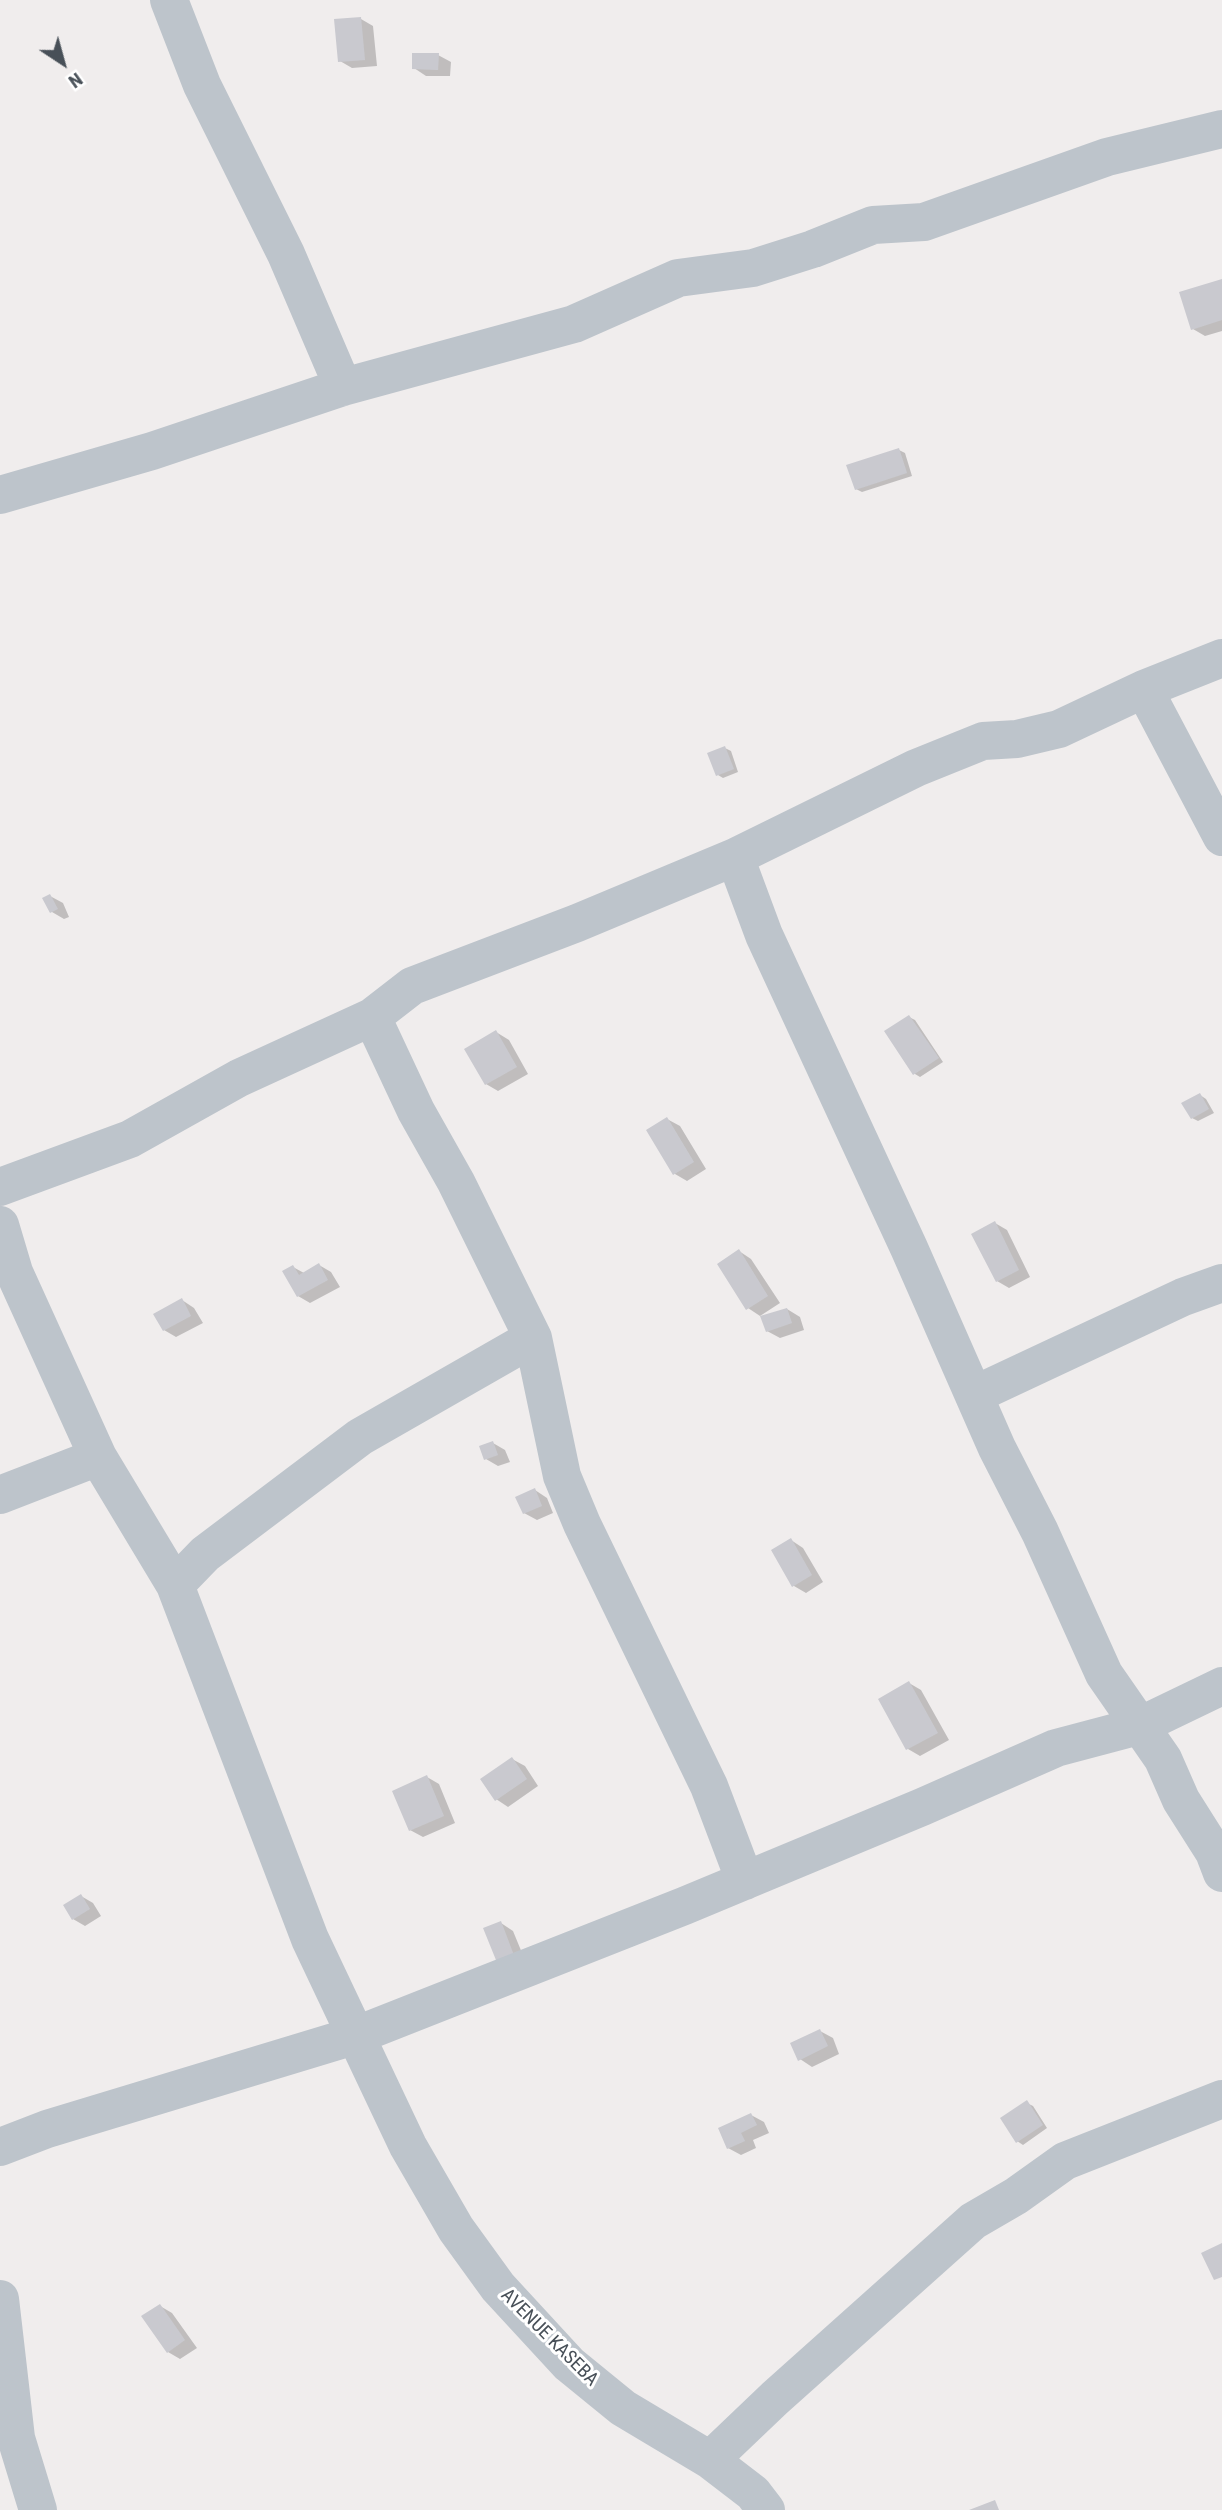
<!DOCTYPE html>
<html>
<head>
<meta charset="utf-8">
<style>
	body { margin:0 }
	#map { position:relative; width:1222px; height:2510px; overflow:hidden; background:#f0eded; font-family:"Roboto Condensed",sans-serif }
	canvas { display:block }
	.north { position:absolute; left:28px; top:28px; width:70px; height:70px; -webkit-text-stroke:5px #fff; paint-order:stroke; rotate:144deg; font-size:19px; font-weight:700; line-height:28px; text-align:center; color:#485058 }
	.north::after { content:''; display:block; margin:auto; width:24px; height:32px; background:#485058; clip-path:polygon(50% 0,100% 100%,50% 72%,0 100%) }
</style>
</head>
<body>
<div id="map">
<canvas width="1222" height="2510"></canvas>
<div class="north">N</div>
</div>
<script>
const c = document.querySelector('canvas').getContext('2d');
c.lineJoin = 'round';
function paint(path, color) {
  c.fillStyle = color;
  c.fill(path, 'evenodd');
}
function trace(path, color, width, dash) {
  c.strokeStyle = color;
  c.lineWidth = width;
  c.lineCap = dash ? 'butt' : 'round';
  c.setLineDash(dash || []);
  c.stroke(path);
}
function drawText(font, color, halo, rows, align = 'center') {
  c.font = font + ' "Roboto Condensed",sans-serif';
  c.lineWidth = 6;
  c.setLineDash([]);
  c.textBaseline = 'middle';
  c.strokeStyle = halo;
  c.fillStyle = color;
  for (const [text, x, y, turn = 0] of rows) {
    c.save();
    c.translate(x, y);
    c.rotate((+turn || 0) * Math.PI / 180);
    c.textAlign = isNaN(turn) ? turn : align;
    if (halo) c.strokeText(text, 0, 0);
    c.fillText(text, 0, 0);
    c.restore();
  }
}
paint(new Path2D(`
	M361,19L373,26L377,66L352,68L340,61Z
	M438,55L451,62L450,76H426L414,68Z
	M1222,280V331L1205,336L1193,329Z
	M899,450L905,453L912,476L862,492L856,489Z
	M725,748L731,751L738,772L723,778L718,775Z
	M50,896L63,903L69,917L64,919L52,912Z
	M909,1017L915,1020L943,1062L920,1077L915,1074Z
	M496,1032L509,1040L528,1074L498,1091L486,1084Z
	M1200,1095L1206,1099L1214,1113L1198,1121L1192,1118Z
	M667,1119L680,1126L706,1169L687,1181L675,1174Z
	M995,1223L1007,1230L1030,1277L1009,1288L997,1281Z
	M739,1251L751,1259L780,1303L760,1316L748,1308Z
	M319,1265L331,1272L340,1287L310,1303L298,1296L293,1267L304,1273Z
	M182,1300L194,1308L203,1323L176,1337L164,1330Z
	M787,1309L800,1317L804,1330L780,1338L767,1331Z
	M493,1443L505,1450L510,1462L498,1466L486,1459Z
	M535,1490L547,1498L553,1513L537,1520L524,1513Z
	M791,1540L803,1548L823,1582L806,1593L794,1586Z
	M909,1683L921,1690L949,1740L920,1756L908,1749L880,1700Z
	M512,1759L525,1766L538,1786L508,1807L496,1799Z
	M427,1777L439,1784L455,1823L423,1837L410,1830Z
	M81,1896L93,1903L101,1916L85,1926L73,1919Z
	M501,1923L513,1931L527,1965L512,1971Z
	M820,2031L833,2038L839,2054L812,2067L800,2059Z
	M1027,2103L1033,2106L1047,2128L1023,2145L1017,2141Z
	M751,2115L764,2122L769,2133L753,2140L756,2148L741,2155L728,2148Z
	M160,2306L172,2313L197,2348L180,2359L168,2352Z`), '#0003');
paint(new Path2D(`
	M361,17L365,60L338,62L334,19Z
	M412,53H439L438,70L412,69Z
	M1222,279V320L1191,330L1179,292Z
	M899,448L907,473L855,490L846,465Z
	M725,746L734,769L716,776L707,753Z
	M50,894L58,909L50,913L42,898Z
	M909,1015L939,1058L913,1075L884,1031Z
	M496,1030L517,1067L485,1085L464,1049Z
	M1200,1093L1209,1109L1191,1119L1181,1103Z
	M667,1117L694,1162L673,1175L646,1130Z
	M995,1221L1019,1270L996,1282L971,1234Z
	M739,1249L768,1296L746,1310L717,1264Z
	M319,1263L328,1280L297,1297L282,1271L293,1265L299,1275Z
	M182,1298L191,1316L163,1331L153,1314Z
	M787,1308L792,1323L766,1332L760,1316Z
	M493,1441L498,1455L484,1460L479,1446Z
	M535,1488L542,1506L523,1514L515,1497Z
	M791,1538L812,1575L792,1587L771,1550Z
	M909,1681L938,1733L906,1750L878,1699Z
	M512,1757L527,1779L495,1801L480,1779Z
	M427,1775L444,1816L409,1831L392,1791Z
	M81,1894L90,1909L72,1920L63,1905Z
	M501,1921L515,1958L498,1965L483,1928Z
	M820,2029L828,2046L798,2061L790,2043Z
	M1027,2100L1043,2125L1016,2143L1000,2118Z
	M751,2113L757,2125L741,2133L745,2141L727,2149L718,2128Z
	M1222,2243V2277L1214,2280L1201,2253Z
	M160,2304L185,2340L167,2353L141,2316Z
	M995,2500L999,2510H969Z`), '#c9c9cf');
trace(new Path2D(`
	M169,0L202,85L286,254L343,387
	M0,495L152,451L343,387L574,324L678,278L753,268L813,249L873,225L924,222L1107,157L1222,129
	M1144,689L1222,837
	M735,857L764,935L909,1248L997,1448L1040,1532L1104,1674L1163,1759L1181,1800L1214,1852L1222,1873
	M372,1017L416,1111L456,1182L533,1338L562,1476L582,1524L709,1786L745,1881
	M0,1187L130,1139L239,1078L372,1017L412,986L577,923L735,857L916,768L983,741L1017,739L1059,729L1144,689L1222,658
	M0,1225L14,1272L98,1457L175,1585L310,1939L408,2146L456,2229L498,2287L569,2364L623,2408L710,2460L753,2493L766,2510
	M974,1395L1183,1297L1222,1283
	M0,1495L98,1457
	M175,1585L205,1554L360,1437L533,1338
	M0,2147L47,2129L357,2035L684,1906L922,1807L1056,1748L1139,1726L1222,1686
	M0,2299L16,2438L38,2510
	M710,2460L775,2398L973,2221L1016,2196L1065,2161L1222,2099`), '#bdc4cb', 38);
drawText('19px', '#485058', '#fff', [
	["AVENUE KASEBA",549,2338,45]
]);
</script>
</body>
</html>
